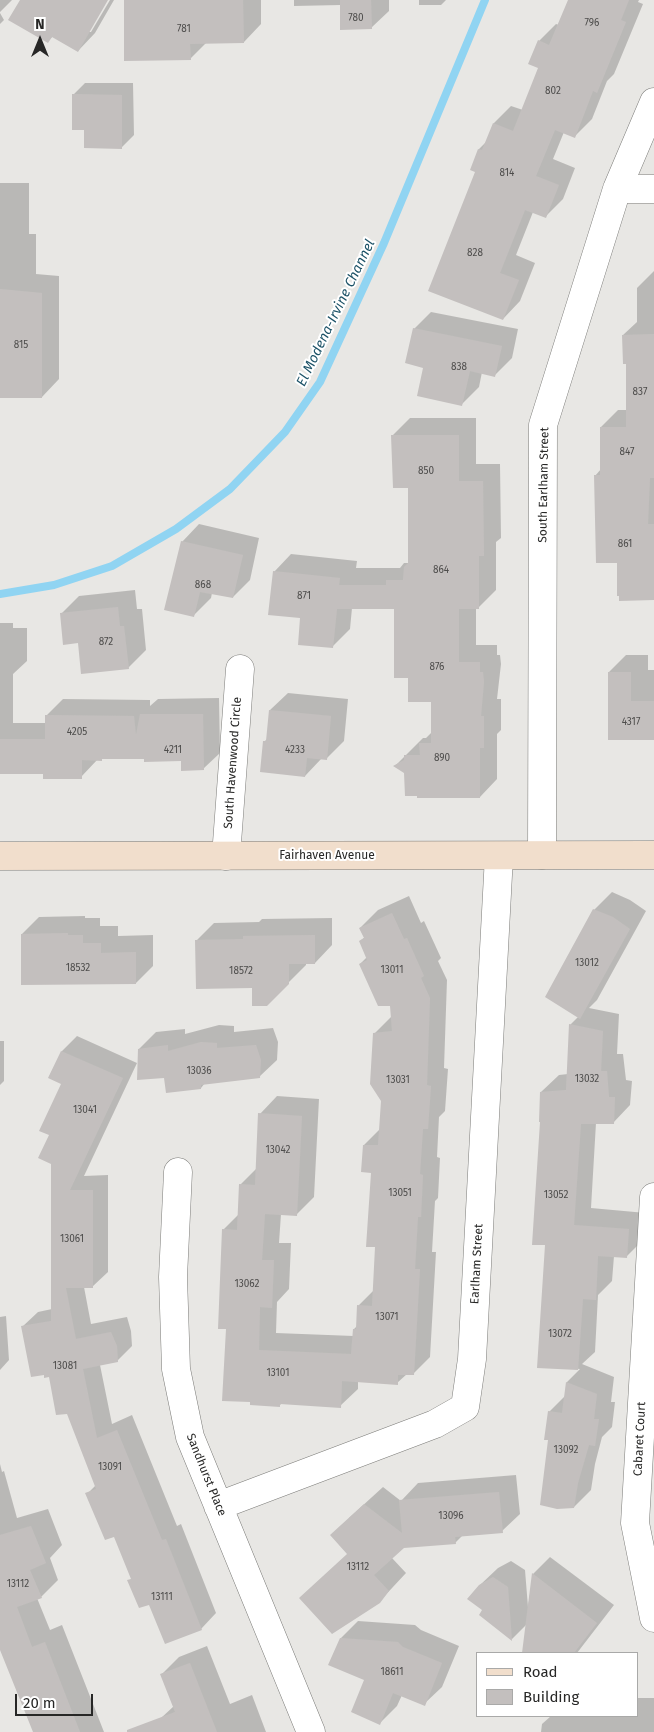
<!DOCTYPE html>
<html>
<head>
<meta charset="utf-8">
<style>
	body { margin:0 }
	#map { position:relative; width:654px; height:1732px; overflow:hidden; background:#e8e7e4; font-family:"Fira Sans",sans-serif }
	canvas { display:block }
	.legend { position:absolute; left:476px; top:1652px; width:162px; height:65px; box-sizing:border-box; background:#fff; border:1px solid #a9a9a8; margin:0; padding:6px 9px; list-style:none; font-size:15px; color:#272726 }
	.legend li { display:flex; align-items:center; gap:10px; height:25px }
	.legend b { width:25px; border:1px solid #a9a9a8 }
	.north { position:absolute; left:15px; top:15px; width:50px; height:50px; -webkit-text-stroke:4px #fff; paint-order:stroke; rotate:0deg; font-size:14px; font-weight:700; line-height:20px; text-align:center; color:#272726 }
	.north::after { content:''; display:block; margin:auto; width:18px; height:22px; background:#272726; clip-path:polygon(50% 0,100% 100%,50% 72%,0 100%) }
	.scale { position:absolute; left:15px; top:1694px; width:78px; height:22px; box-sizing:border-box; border:2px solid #272726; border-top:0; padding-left:6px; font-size:15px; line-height:18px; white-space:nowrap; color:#272726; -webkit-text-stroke:4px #fff; paint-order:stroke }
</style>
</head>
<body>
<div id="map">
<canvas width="654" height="1732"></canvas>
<ul class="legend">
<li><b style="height:6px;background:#f1decc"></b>Road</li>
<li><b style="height:14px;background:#c3bfbe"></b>Building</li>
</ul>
<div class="north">N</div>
<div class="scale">20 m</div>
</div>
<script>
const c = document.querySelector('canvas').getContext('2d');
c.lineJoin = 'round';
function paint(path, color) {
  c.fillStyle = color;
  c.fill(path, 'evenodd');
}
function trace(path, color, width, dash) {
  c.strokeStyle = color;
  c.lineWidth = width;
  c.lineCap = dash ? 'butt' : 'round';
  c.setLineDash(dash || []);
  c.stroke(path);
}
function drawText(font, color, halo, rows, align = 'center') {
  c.font = font + ' "Fira Sans",sans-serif';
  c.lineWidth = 4;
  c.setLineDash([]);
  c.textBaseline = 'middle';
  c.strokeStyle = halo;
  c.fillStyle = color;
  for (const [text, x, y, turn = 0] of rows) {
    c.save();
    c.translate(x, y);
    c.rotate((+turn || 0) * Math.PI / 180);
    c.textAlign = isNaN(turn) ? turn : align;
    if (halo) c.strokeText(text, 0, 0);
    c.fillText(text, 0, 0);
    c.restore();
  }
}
paint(new Path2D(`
	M0,0H12L0,12Z
	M21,0H107L88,32H91L110,0H114L95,33L78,51L53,36L48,41Z
	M125,0H261V24L244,42H207L190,59Z
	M294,0H389V11L371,28L341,5L294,6Z
	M419,0H446L441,5H419Z
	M569,0H639L638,2L643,4L614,74L607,81L592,119L575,136L564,132L553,159L575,168L563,199L545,217L533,212L516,255L535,263L520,301L503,319L477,171L479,149L486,142L494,123L511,106L523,110L540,67L539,41L556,24L559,25Z
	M0,13L4,20L0,24Z
	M85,83H133L134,135L122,147L86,128L73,95Z
	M0,183H29V234H36V274L59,276V379L42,397H0Z
	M654,271V599L618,562L595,476L601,469V427L618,410H627V363L623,335L637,322V288Z
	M431,312L518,329L512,358L495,375L482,372L479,387L462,404L424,367L414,329Z
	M410,418H476V464H500L501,538L496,542V590L478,608H476V645H497V655H500L501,664L497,699H501V730L497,734V779L480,797L406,772L395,766L423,738H426L432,732V701L410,677L395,608H352L350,629L332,647L302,617L274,572L291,554L357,561L356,568H400L404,563H409L410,487L393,435Z
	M199,524L259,538L250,580L233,597L212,593L211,598L194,615L182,542Z
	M135,590L137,609H142L146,650L128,668L79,642L61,614L79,596Z
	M0,623H13V628H27V661L13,674V723H46V716L63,699L150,700V706L158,699L219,698L220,753L203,769L182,760L103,758L98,759L81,777L45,773H0Z
	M626,655H648V670H654V739L609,672Z
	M288,693L348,699L344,741L326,759L322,758L305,776L265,741L267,739L270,710Z
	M612,892L630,900L646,911L597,1000L589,1008L619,1014L617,1054H623L626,1080L632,1081L630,1105L613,1123H596L591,1208L646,1213L643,1240L626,1257L614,1256L612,1281L598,1295L595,1352L582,1364L614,1377L611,1402H615L612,1427L602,1437L595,1464L591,1490L574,1507L549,1412L565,1396L567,1382L580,1369L539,1366L546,1244L541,1092L559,1075L568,1074L570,1025L578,1017L594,910Z
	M409,896L421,923L424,921L441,958L438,961L447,980L444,1068L448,1069L445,1111L439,1117L437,1157L440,1158L438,1198L435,1201L432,1252H436L430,1357L413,1374H407L397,1383L358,1381V1389L340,1406L282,1403L279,1406L227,1328L223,1230L239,1214L240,1185L257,1168L260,1114L277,1096L319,1099L314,1197L297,1214H281L279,1243H291L289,1289L277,1302L276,1333L354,1336V1329L357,1326L359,1305L374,1290L376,1246L372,1172L364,1145L380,1129L382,1100L375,1033L392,1016V1004L360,964L367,957L360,941L365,937L360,928L378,910Z
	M85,916V918H100V926H118V936L153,935V966L136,983L22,934L39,917Z
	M332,918V945L315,963H306V965L288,983L253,987L197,940L214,923L259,922L262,919Z
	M219,1025L234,1026V1032L273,1028L278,1042L277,1060L259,1077L205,1083L201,1088L165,1076L139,1049L156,1032L185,1029V1034Z
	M77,1036L137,1063L84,1176L108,1175V1272L92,1287H84L91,1324L127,1317L131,1331L132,1346L117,1361L100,1365L112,1424L132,1415L177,1526L181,1524L216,1613L201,1629L150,1603L129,1581L132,1578L114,1535L87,1494L96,1485L68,1413L50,1375L22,1327L38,1312L52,1309V1163L50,1134L63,1084L49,1077L62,1051Z
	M0,1041H4V1081L0,1085Z
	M6,1316L9,1360L0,1370V1317Z
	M0,1464L2,1472L4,1471L17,1518L48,1509L62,1545L50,1558L58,1580L41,1597L37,1598L50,1630L62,1625L104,1732H34L0,1646Z
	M516,1475L520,1514L502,1531L463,1535L455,1543L403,1547L392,1558L406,1573L379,1602L348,1553L349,1518L383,1487L401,1501L418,1483Z
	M550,1557L614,1605L577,1653H531L524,1648L527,1624L512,1639L480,1615L484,1610L480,1585L498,1568L511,1561L525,1570L528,1607L533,1574Z
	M358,1621L415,1625L421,1630L459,1646L442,1687L424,1704L402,1695L397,1706L380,1723L366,1679L341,1638Z
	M207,1646L230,1704L252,1695L266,1732H167L161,1718L174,1706L162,1674L179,1657Z
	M638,1698H654V1732H541L542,1724L551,1716H638Z`), '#0003');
trace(new Path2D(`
	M0,594L54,585L112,566L176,529L230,489L285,432L320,382L384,243L485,0`), '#90d4f2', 8);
paint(new Path2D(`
	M20,0H108L78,52L52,37L48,43L8,20Z
	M124,0H243L244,43L190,44L191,60L124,61Z
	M340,0H371L372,29L340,30Z
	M568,0H629L621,20L626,22L597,93L593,91L575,138L555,130L536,176L559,185L546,218L525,210L500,273L519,280L503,320L428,291L475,172L470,170L478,149L482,150L493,123L513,131L538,68L528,64L538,40L549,45Z
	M72,94L122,95V149L84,148V130H72Z
	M0,289L42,293V398H0Z
	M413,328L502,346L495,377L470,371L462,406L417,396L423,368L405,363Z
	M654,334V478H650L648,524H654V600L619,601V596H617V563H596L594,475H600V427H626V364H623L622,335Z
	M391,435H459V481H483L484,556H479V609H459V662H480V672H483L484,682L481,716H484V748H480V798H417V796H405L404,773L393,766L404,760V755H420L419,743H431V702H408V678H394V609H337L333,648L298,645L300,618L268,615L273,571L340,578L339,585H386V580H403L404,567L408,563V488H393Z
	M181,541L243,555L233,598L200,592L194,617L164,610Z
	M118,607L120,626H124L129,669L81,674L78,643L63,645L60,613Z
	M608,672H631V701H654V740H608Z
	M269,710L331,716L327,760L307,758L305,777L260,772L263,741H266Z
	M140,714H203L204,770L181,771V761L144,762V759H102V761L82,760V779H43V774H0V739H45V715L134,716L136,735Z
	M593,909L613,917L630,929L580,1019L545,997Z
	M392,913L404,939L407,938L424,976L421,978L430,998L427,1085L431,1086L428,1129H423L420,1174L423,1175L421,1217H418L415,1269H420L414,1375H398V1385L342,1381L341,1408L280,1404V1407L250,1405V1402L222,1401L226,1329H218L222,1229L237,1230L239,1184L255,1185L258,1113L302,1116L297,1216L265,1214L262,1260H274L272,1308L260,1307L259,1350L351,1354L353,1329H356L357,1305L372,1306L375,1247H366L371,1173L361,1172L363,1145H378L381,1101L370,1084L373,1033L392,1031L390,1006H378L359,964L367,960L359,941L364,938L359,928Z
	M68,933V935H83V943H101V953L136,952V984L21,985V934Z
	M315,935V964H289V984L267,1006H252V988L196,989L195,940L243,939V936Z
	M569,1024L603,1031L601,1071H607L609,1097H615L614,1124H581L574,1225L629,1229L627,1258L598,1256L596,1300L583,1299L578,1370L537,1368L545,1245H532L540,1122H539L540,1092L566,1090Z
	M201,1042L217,1043V1048L256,1045L261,1060L260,1078L201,1085V1089L166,1093L164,1078L137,1080L138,1049L168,1045V1051Z
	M61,1051L123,1078L70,1190H93V1288H66L76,1339L111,1332L117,1346L118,1362L83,1369L97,1438L117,1430L162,1540L166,1539L202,1630L165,1644L149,1605L139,1608L127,1580L131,1579L114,1537L105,1540L85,1493L96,1489L67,1414L56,1415L49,1377L44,1378V1375L31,1377L21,1326L51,1321V1164L38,1158L49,1135L39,1131L61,1084L48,1078Z
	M566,1382L597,1394L594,1419H599L595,1446L589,1445L578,1483L574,1508L557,1509L540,1505L548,1440H544L548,1411L562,1413Z
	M499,1492L503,1533L455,1537L456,1544L404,1548L374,1575L389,1591L380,1603L332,1634L299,1598L347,1554L330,1535L364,1504L402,1533L399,1500Z
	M31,1526L46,1563L30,1570L42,1598L17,1607L32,1647L45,1642L80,1732H33L0,1650V1535Z
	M532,1573L597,1623L574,1653H522Z
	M493,1577L508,1587L512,1641L479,1615L482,1610L467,1599L479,1585Z
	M340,1638L398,1642L403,1647L442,1663L425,1706L393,1693L380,1725L351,1712L364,1680L328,1665Z
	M190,1663L217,1732H127V1730L175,1712L160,1674Z`), '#c3bfbe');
const street = new Path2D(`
	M617,189H654
	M542,855L543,425L617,189L654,102
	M226,856L240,669
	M178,1172L173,1277L176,1369L190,1437L311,1732
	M654,1197L635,1523L654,1618
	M218,1506L435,1424L465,1407L472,1359L499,856`);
const secondary = new Path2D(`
	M0,856L654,855`);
trace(street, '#7c7c79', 29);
trace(secondary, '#7c7c79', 29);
trace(street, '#fff', 28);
trace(secondary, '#f1decc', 28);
drawText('10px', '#4e4d4c', null, [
	["780",356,18],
	["796",592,23],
	["781",184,29],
	["802",553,91],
	["814",507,173],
	["828",475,253],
	["815",21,345],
	["838",459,367],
	["837",640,392],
	["847",627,452],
	["850",426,471],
	["861",625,544],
	["864",441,570],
	["868",203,585],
	["871",304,596],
	["872",106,642],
	["876",437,667],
	["4317",631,722],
	["4205",77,732],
	["4211",173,750],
	["4233",295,750],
	["890",442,758],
	["13012",587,963],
	["18532",78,968],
	["13011",392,970],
	["18572",241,971],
	["13036",199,1071],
	["13032",587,1079],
	["13031",398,1080],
	["13041",85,1110],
	["13042",278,1150],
	["13051",400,1193],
	["13052",556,1195],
	["13061",72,1239],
	["13062",247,1284],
	["13071",387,1317],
	["13072",560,1334],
	["13081",65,1366],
	["13101",278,1373],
	["13092",566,1450],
	["13091",110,1467],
	["13096",451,1516],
	["13112",358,1567],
	["13112",18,1584],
	["13111",162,1597],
	["18611",392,1672]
]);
drawText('12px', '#272726', '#fff', [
	["South Earlham Street",544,485,-89],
	["South Havenwood Circle",233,763,-86],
	["Fairhaven Avenue",327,856],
	["Earlham Street",477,1264,-87],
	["Cabaret Court",640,1439,-87],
	["Sandhurst Place",206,1475,68]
]);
drawText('italic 14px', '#1c5267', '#fff', [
	["El Modena-Irvine Channel",336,313,-64]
]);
</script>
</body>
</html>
